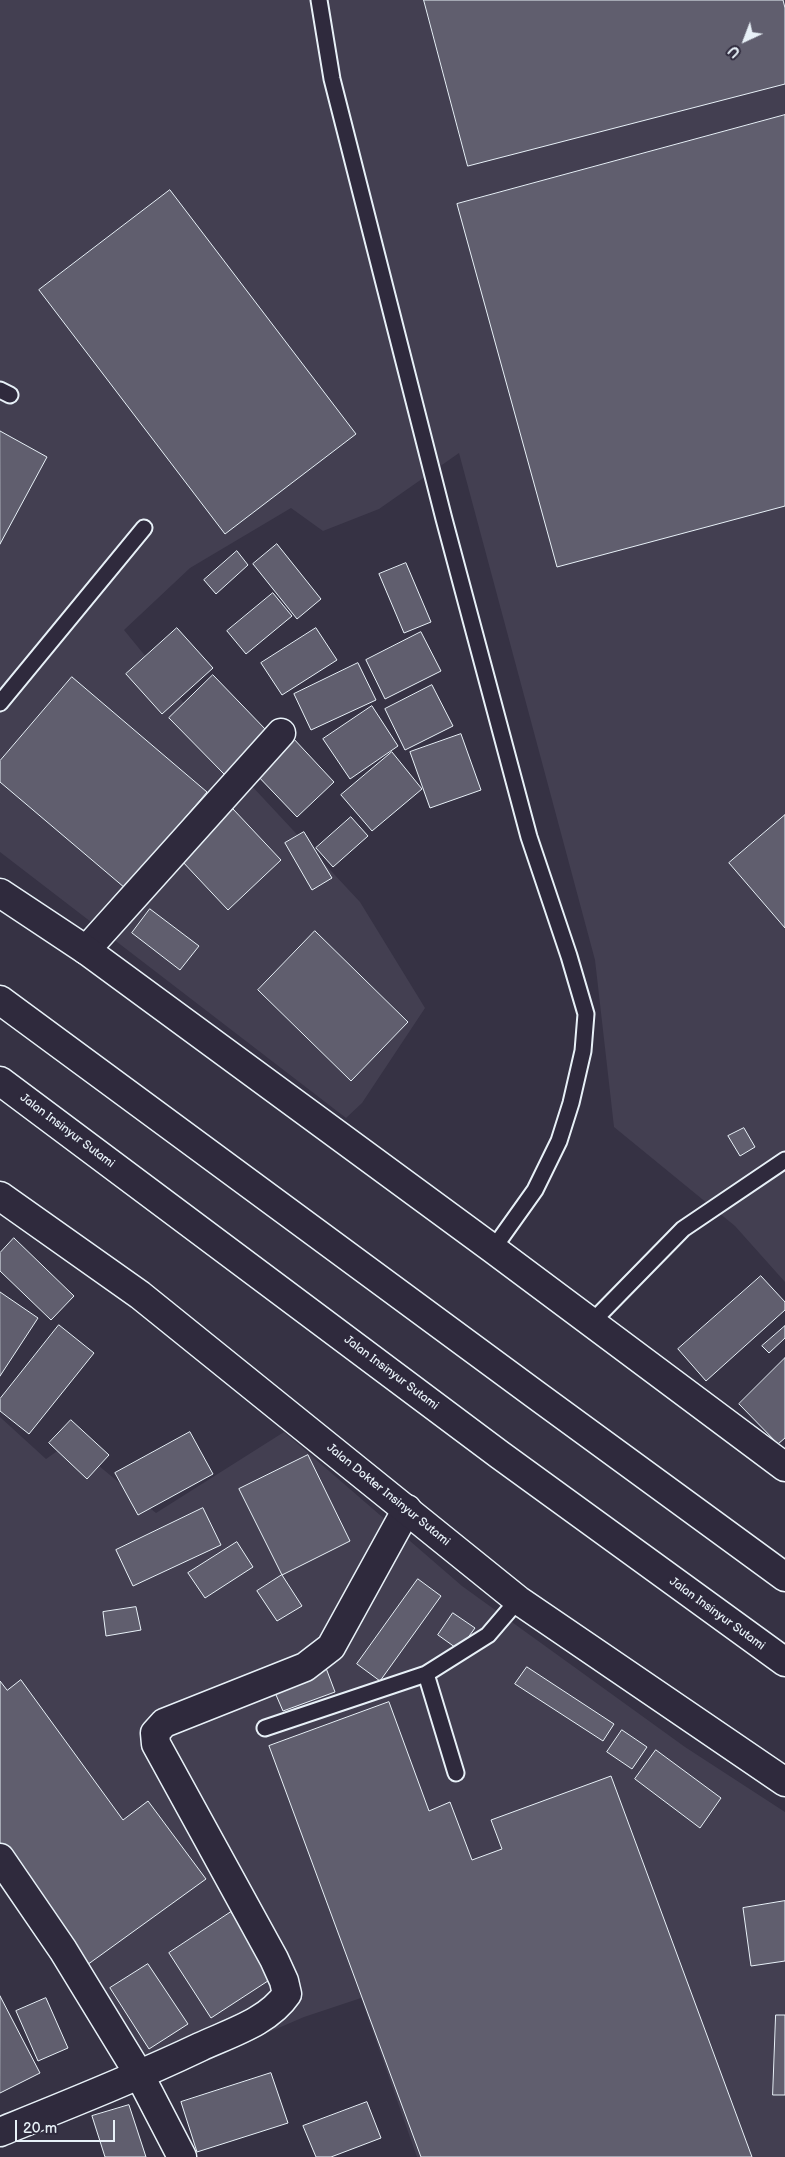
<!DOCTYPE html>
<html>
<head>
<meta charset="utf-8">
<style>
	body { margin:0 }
	#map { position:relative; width:785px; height:2157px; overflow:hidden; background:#363244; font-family:"Balsamiq Sans",sans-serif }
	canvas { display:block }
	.north { position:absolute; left:720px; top:15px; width:50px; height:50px; -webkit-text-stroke:4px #2f2a3d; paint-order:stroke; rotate:223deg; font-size:14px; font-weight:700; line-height:20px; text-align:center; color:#e8f1f8 }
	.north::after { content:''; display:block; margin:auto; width:18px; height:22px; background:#e8f1f8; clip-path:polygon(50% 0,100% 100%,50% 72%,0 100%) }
	.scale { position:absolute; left:15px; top:2120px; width:100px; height:22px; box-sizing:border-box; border:2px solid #e8f1f8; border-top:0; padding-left:6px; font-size:15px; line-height:18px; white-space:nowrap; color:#e8f1f8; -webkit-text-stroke:4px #2f2a3d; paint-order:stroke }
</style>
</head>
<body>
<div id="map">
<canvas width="785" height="2157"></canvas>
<div class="north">U</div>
<div class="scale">20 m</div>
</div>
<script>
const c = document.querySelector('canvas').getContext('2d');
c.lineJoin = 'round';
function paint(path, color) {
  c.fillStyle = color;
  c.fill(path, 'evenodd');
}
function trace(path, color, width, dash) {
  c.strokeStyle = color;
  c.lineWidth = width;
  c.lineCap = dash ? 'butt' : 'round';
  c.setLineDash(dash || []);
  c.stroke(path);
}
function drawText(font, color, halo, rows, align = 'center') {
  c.font = font + ' "Balsamiq Sans",sans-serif';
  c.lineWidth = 5;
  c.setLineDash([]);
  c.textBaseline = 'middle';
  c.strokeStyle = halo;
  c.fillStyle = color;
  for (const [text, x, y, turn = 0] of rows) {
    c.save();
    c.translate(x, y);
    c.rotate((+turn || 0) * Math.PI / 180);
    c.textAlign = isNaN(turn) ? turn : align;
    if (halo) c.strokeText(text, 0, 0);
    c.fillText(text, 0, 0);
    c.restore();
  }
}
paint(new Path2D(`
	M0,0H785V1282L735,1226L614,1127L595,960L459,453L379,509L323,531L291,508L190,568L124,630L250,784L360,902L425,1008L362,1103L346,1118L0,852Z
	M0,1417L46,1459L70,1442L156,1513L284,1432L462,1586L685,1747L785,1812V2157H417L361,1998L304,2017L160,2079L0,1846Z`), '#433f51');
const building = new Path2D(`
	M424,0H783L785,8V84L468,166Z
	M785,115V506L557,567L457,204Z
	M170,190L356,434L225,534L39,290Z
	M0,431L47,457L0,544Z
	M277,544L321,599L297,619L253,564Z
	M237,551L248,565L216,594L204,580Z
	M406,563L431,622L404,633L379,574Z
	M273,593L292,616L246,654L227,631Z
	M177,628L213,668L162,714L126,674Z
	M316,628L337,660L282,695L261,663Z
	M421,632L441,671L385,699L366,660Z
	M358,663L376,700L311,730L294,694Z
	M213,675L267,731L224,774L169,718Z
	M72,677L207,792L125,888L0,782V761Z
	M432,685L453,726L405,750L385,709Z
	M372,706L398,746L350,779L323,739Z
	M461,734L481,790L430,808L410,752Z
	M292,737L334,782L297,817L254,772Z
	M392,752L422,789L372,831L341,795Z
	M233,809L281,860L228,910L181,860Z
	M785,815V928L729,863Z
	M351,817L368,836L333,867L316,848Z
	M304,832L332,878L312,890L285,843Z
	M150,909L199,946L180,970L132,933Z
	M315,931L408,1022L351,1081L258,990Z
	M744,1128L755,1147L740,1156L728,1136Z
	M14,1238L74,1296L51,1320L0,1271V1253Z
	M761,1276L785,1302V1310L706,1381L678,1349Z
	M0,1292L38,1318L0,1376Z
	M59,1325L94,1353L29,1434L0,1411V1399Z
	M785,1326V1338L769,1353L762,1346Z
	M785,1358V1438L778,1444L739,1404Z
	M71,1420L109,1455L87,1479L49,1443Z
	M190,1432L213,1474L138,1515L115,1473Z
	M308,1455L350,1541L282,1575L239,1489Z
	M203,1508L221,1545L133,1586L116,1550Z
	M237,1542L253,1567L205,1598L188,1573Z
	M282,1575L302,1606L277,1621L257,1591Z
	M418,1579L441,1596L380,1681L357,1664Z
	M136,1607L141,1630L106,1636L103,1612Z
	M453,1613L475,1628L459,1650L438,1635Z
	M527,1667L614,1724L603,1741L515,1684Z
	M326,1668L335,1692L283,1711L273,1688Z
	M21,1680L123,1820L148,1801L206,1879L87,1965L0,1846V1681L7,1690Z
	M389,1702L429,1811L450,1802L472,1860L502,1849L491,1820L611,1776L752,2157H421L269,1746Z
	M622,1730L647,1747L632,1769L607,1752Z
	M656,1750L721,1798L700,1828L635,1779Z
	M785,1901V1961L751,1966L743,1908Z
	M231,1912L274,1977L211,2018L169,1953Z
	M148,1964L188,2024L149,2049L110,1988Z
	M0,1996L40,2073L0,2093Z
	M46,1998L68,2048L38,2061L16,2011Z
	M776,2015H785V2095H773Z
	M271,2073L288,2123L197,2152L181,2102Z
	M367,2102L381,2138L331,2157H316L303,2126Z
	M129,2105L146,2157H105L92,2116Z`);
paint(building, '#605e6e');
trace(building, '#e8f1f8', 1);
const service = new Path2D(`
	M319,0L332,79L444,519L529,837L569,956L586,1014L583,1051L571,1103L559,1141L535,1190L493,1249
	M0,390L10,395
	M0,703L144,528
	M591,1323L683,1229L785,1160
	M426,1674L456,1773
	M265,1728L426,1674L488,1635L518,1600`);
const minor = new Path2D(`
	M86,950L281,733
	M0,1858L63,1950L140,2076L182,2157
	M0,2132C67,2105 135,2078 200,2047C230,2033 268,2022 287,1994L284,1981L274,1959L156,1744L155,1733L164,1723L305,1667L331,1647L407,1509`);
const tertiary = new Path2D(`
	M0,893L86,950L493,1249L785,1467
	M0,1196L140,1295L518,1600L785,1782`);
const motorway = new Path2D(`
	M0,1000L536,1395L785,1577
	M0,1081L500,1455L785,1662`);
trace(service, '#e8f1f8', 19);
trace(minor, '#e8f1f8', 31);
trace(tertiary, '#e8f1f8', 31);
trace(motorway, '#e8f1f8', 31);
trace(service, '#2f2a3d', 15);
trace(minor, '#2f2a3d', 28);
trace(tertiary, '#2f2a3d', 28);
trace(motorway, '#2f2a3d', 28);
drawText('12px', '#e8f1f8', '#2f2a3d', [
	["Jalan Insinyur Sutami",67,1131,37],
	["Jalan Insinyur Sutami",391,1373,37],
	["Jalan Dokter Insinyur Sutami",388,1495,39],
	["Jalan Insinyur Sutami",717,1614,36]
]);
</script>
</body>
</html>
